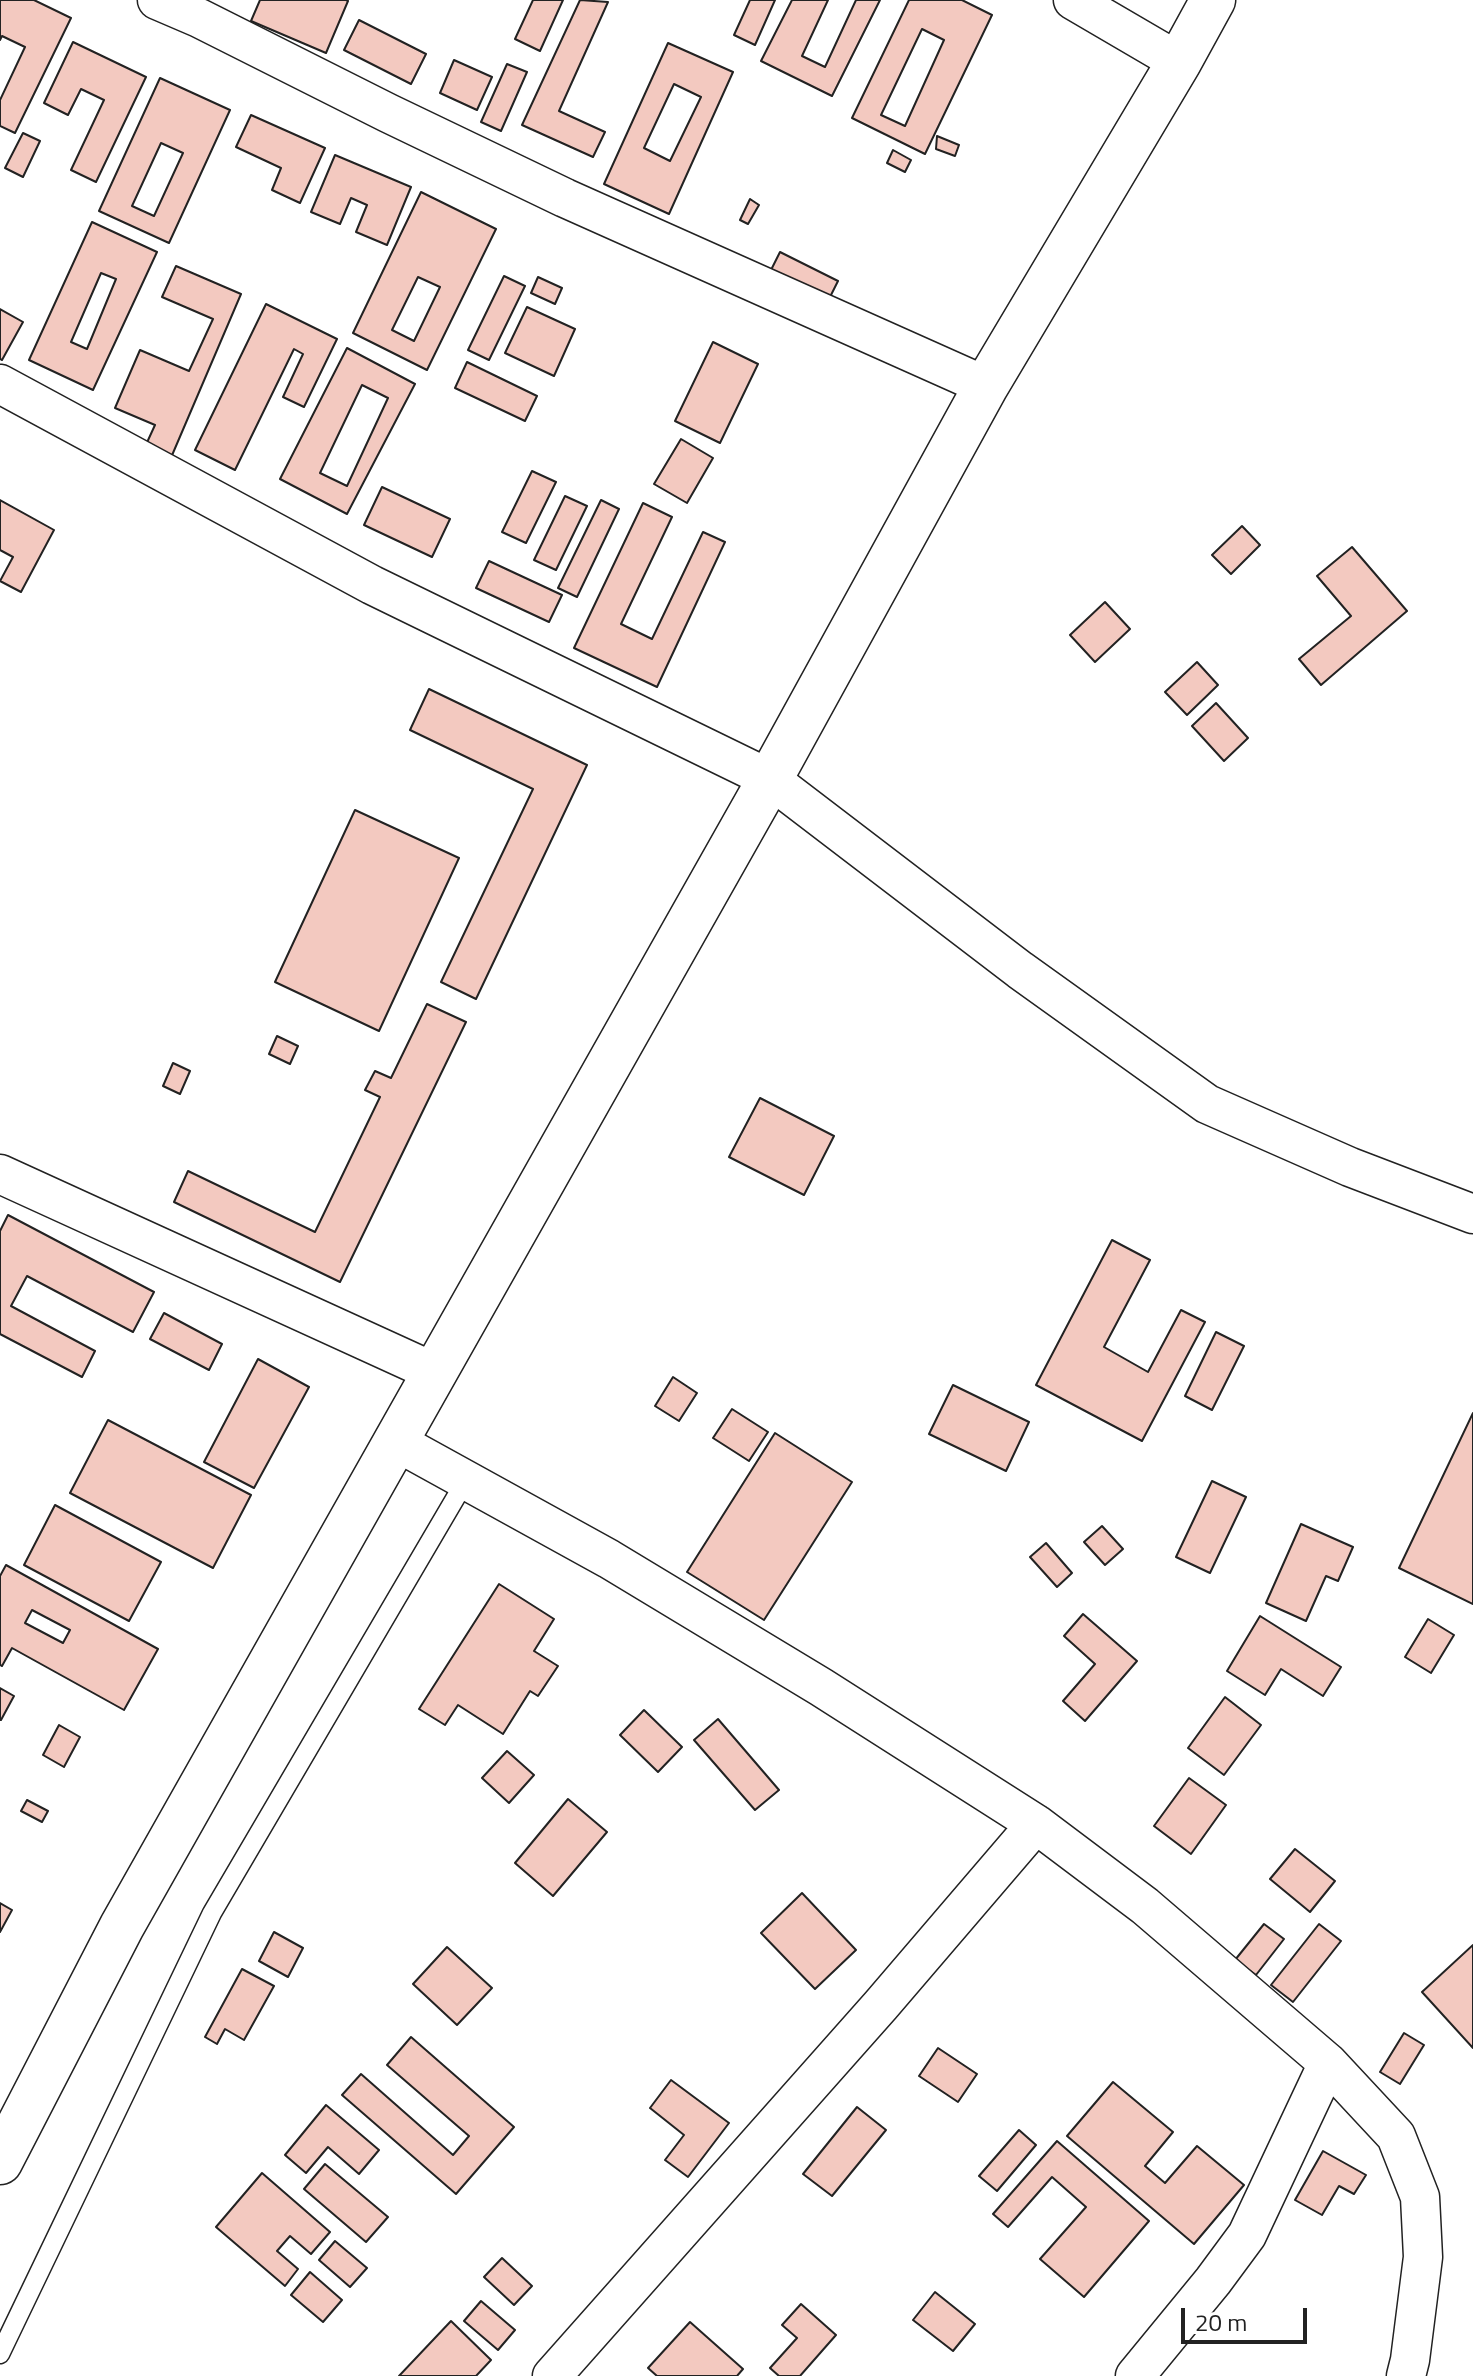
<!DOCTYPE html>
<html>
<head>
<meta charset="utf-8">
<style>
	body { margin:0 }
	#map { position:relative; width:1473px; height:2376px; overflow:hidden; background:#fff; font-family:"Titillium Web",sans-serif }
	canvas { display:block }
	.scale { position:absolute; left:1181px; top:2308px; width:126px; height:36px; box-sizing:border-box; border:4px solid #222; border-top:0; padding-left:10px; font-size:24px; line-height:28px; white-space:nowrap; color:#222; -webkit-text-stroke:6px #fff; paint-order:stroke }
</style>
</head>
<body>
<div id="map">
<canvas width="1473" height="2376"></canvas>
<div class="scale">20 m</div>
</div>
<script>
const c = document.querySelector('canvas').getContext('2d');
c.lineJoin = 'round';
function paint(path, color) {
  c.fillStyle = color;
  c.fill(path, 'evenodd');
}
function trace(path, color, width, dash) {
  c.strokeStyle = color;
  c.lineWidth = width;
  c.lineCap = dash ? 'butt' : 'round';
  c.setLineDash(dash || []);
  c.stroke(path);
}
const building = new Path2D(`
	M0,0H34L71,18L15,133L0,126V100L25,47L2,36L0,40Z
	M260,0H346L348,1L326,53L251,21Z
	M533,0H563L540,51L515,39Z
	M580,0L608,2L559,111L605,132L593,157L522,125Z
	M750,0H775L755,45L734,35Z
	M792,0H828L802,56L825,67L856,0H880L832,96L761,61Z
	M909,0H962L992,15L925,154L852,118ZM922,29L944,40L905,126L881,115Z
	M359,20L426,54L411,84L344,50Z
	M73,42L146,77L96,182L71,170L104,100L81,89L68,115L44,103Z
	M668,43L733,72L669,214L604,184ZM674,84L701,97L670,161L644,148Z
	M454,60L492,77L477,110L440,93Z
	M507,64L527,72L501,131L481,122Z
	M160,78L230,110L169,243L99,211ZM161,143L183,153L154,216L132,206Z
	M251,115L325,148L300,203L272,190L281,168L236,147Z
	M23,133L40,141L23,177L5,168Z
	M937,136L959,145L955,156L936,149Z
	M893,150L911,160L905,172L887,163Z
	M335,155L411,187L387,245L356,232L367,205L351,198L340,224L311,212Z
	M421,192L496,229L427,370L353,333ZM418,277L440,287L414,341L392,330Z
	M750,199L759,205L748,224L740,220Z
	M92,222L157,252L93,390L29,360ZM101,273L116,279L87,349L71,342Z
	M780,252L838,281L828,301L770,272Z
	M176,266L241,294L170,460L144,449L155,425L115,408L140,350L189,371L213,319L162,297Z
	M504,276L525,286L489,360L468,350Z
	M538,277L562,288L555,304L531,293Z
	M266,304L337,339L304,407L283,397L303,354L294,349L235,470L195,450Z
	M527,307L575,329L554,376L505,353Z
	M0,309L23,322L2,360L0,359Z
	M713,342L758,364L720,443L675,421Z
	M347,348L415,384L347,514L280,479ZM362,385L388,398L347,486L320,473Z
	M467,362L537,396L525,421L455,388Z
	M681,439L713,458L687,503L654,484Z
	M532,471L556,482L526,543L502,532Z
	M382,487L450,519L432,557L364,525Z
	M565,496L587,506L556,570L534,560Z
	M0,500L54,530L21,592L0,581L13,557L0,550Z
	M601,500L619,509L577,597L558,588Z
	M643,503L672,517L621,624L652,639L703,532L725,542L657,687L574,648Z
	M1242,526L1260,545L1231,574L1212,555Z
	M1352,547L1407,611L1321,685L1299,659L1351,616L1317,576Z
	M489,561L562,595L549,622L476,588Z
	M1105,602L1130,629L1095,662L1070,635Z
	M1197,662L1218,685L1187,715L1165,692Z
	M429,689L587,765L476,999L441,982L533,789L410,730Z
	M1216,703L1248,738L1224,761L1192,726Z
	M355,810L459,858L379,1031L275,982Z
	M427,1004L466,1022L340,1282L174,1202L188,1171L315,1232L380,1097L365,1090L375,1071L391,1078Z
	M277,1036L298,1046L290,1064L269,1054Z
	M173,1063L190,1071L180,1094L163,1086Z
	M760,1098L834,1136L804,1195L729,1157Z
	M8,1215L154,1292L133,1332L27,1276L11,1306L95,1351L82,1377L0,1334V1231Z
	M1112,1240L1150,1260L1104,1347L1148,1372L1181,1310L1205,1322L1142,1441L1036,1385Z
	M164,1313L222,1344L209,1370L150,1339Z
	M1216,1332L1244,1346L1212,1410L1185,1396Z
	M258,1359L309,1387L254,1488L204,1462Z
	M673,1377L697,1393L679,1421L655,1406Z
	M953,1385L1029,1422L1006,1471L929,1434Z
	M732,1409L768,1432L749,1461L713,1438Z
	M1473,1413V1604L1399,1568Z
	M108,1420L251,1495L213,1568L70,1493Z
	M775,1433L852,1482L764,1620L687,1572Z
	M1212,1481L1246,1497L1210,1573L1176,1557Z
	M55,1505L161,1562L129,1621L24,1565Z
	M1301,1524L1353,1547L1338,1581L1326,1576L1306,1621L1266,1603Z
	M1102,1526L1123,1549L1105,1565L1084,1542Z
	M1046,1543L1072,1573L1057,1587L1030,1557Z
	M6,1565L158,1649L124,1710L12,1648L2,1666L0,1665V1576ZM32,1610L70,1630L63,1643L25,1623Z
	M499,1584L554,1619L534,1651L558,1666L538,1696L530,1691L503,1734L458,1705L445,1725L419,1709Z
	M1083,1614L1137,1661L1085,1721L1063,1701L1095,1664L1064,1636Z
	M1260,1616L1341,1667L1323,1696L1281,1669L1265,1695L1227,1671Z
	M1428,1619L1454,1635L1431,1673L1405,1657Z
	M0,1688L14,1696L1,1720H0Z
	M1225,1697L1261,1725L1224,1775L1188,1748Z
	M644,1710L682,1747L658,1772L620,1735Z
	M718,1719L779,1790L755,1810L694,1740Z
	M59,1725L80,1737L64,1767L43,1755Z
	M507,1751L534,1775L509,1803L482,1778Z
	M1189,1778L1226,1805L1191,1854L1154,1826Z
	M568,1799L607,1832L553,1896L515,1863Z
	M27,1800L48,1811L42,1822L21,1811Z
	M1295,1849L1335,1881L1310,1912L1270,1879Z
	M802,1893L856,1950L815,1989L761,1933Z
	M0,1903L12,1910L0,1932Z
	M1264,1924L1284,1939L1256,1975L1235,1960Z
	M1319,1924L1341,1941L1293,2002L1271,1985Z
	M274,1932L303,1948L288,1977L259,1961Z
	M1473,1945V2048L1422,1992Z
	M447,1947L492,1988L457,2025L413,1984Z
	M242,1969L274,1986L244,2040L225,2029L217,2044L205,2037Z
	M1404,2033L1424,2045L1400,2084L1380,2072Z
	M411,2037L514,2127L456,2194L342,2095L361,2074L453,2155L469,2136L387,2065Z
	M938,2048L977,2074L958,2102L919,2076Z
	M671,2080L729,2123L688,2177L665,2160L684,2135L650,2108Z
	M1113,2082L1173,2132L1145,2166L1165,2183L1197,2146L1244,2185L1194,2244L1067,2136Z
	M326,2105L379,2150L359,2174L328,2147L306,2173L285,2155Z
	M857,2107L886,2130L832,2196L803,2174Z
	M1019,2130L1036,2145L997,2191L979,2176Z
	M1057,2141L1149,2221L1084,2297L1040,2259L1086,2207L1052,2177L1008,2227L993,2214Z
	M1323,2151L1366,2175L1354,2194L1339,2186L1322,2215L1295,2200Z
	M325,2164L388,2217L366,2242L304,2189Z
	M262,2173L330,2232L311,2254L290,2236L277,2251L298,2269L285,2286L216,2227Z
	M335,2241L367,2268L350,2287L319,2260Z
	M502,2258L532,2286L514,2305L484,2277Z
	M310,2272L342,2300L323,2322L291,2295Z
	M935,2292L975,2324L953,2351L913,2320Z
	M481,2301L515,2330L498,2350L464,2321Z
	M801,2304L836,2335L800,2376H779L770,2368L797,2338L782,2325Z
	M451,2321L491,2360L476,2376H399Z
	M690,2322L743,2369L737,2376H657L648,2368Z`);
paint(building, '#f3c9c0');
trace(building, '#222', 2);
const service = new Path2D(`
	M0,2354L212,1913L466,1480`);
const minor = new Path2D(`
	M157,0L199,18L388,113L565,198L986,386
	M1073,0L1179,62
	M0,384L372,585L770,779L1020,970L1207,1104L1350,1167L1473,1214
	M0,1174L436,1373
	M395,1441L609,1559L821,1687L1036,1824L1145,1906L1328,2063L1396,2136L1420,2197L1423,2257L1410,2360L1406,2376
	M552,2376L881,2005L1036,1824
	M1135,2376L1213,2281L1247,2235L1328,2063`);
const trunk = new Path2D(`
	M0,2162L122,1926L770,779L986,386L1179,62L1213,0`);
trace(service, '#222', 21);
trace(minor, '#222', 41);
trace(trunk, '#222', 47);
trace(service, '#fff', 18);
trace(minor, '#fff', 38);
trace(trunk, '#fff', 44);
</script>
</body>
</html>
